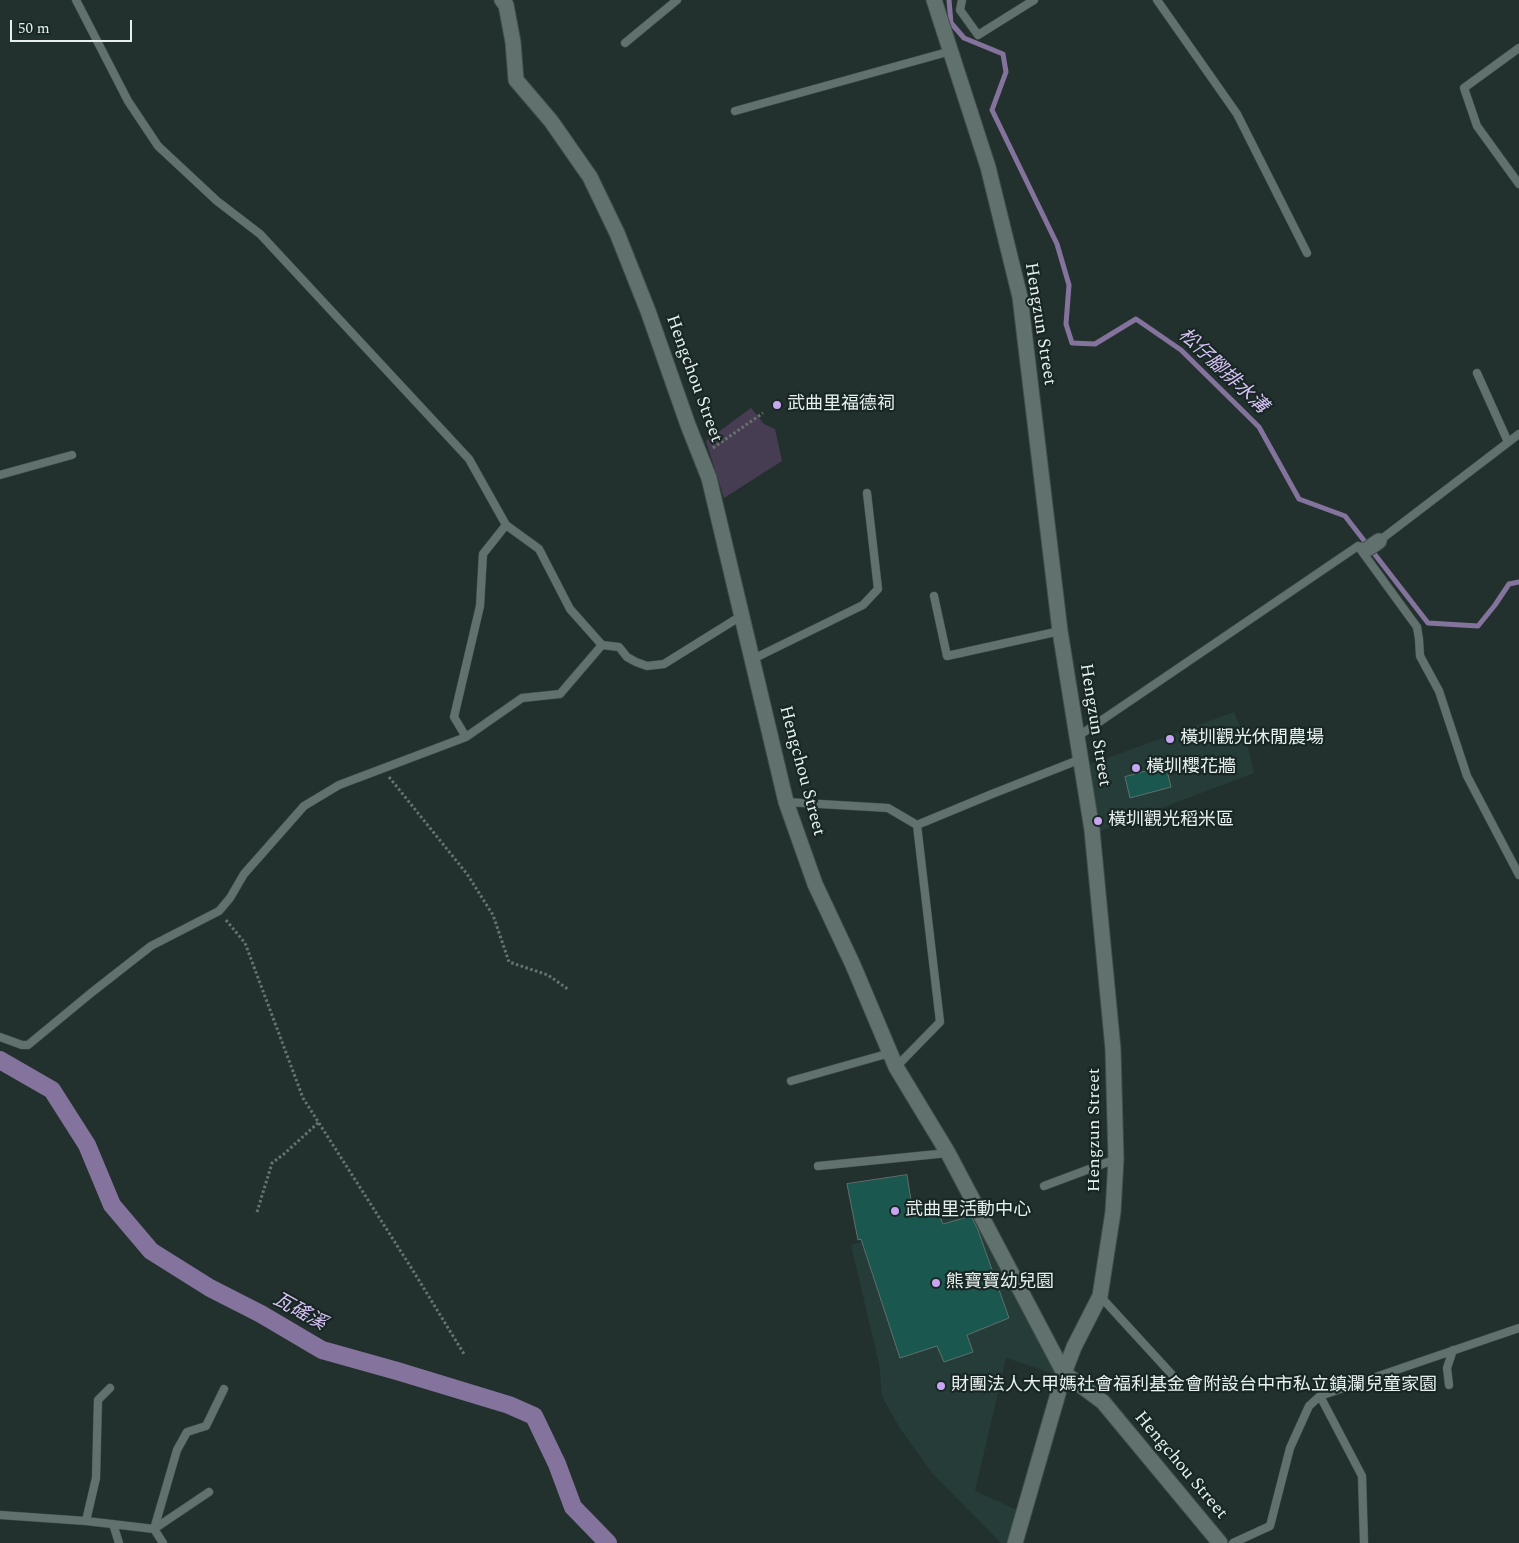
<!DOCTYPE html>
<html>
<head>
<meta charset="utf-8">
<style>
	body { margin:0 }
	#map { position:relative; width:1519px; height:1543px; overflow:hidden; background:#23312e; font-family:Spectral,serif }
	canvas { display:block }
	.scale { position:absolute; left:10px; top:20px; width:122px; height:22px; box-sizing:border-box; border:2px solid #e7f0ee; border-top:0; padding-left:6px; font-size:15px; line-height:18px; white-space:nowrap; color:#e7f0ee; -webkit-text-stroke:4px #192724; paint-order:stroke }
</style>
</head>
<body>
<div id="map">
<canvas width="1519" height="1543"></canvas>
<div class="scale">50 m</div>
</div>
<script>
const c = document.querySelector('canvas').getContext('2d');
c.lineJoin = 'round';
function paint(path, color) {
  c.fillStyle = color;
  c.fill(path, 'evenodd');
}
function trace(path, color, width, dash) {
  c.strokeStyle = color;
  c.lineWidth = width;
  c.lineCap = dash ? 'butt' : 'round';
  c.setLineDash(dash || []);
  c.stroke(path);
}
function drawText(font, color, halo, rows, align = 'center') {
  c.font = font + ' Spectral,"Noto Sans TC",serif';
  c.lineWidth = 4.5;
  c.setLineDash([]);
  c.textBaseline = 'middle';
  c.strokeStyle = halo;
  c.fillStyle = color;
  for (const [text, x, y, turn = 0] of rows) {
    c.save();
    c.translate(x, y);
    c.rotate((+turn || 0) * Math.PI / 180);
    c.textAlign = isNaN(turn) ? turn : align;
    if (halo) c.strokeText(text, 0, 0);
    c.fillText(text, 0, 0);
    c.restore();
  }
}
paint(new Path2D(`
	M1234,712L1247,743L1254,773L1098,832L1088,765Z
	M973,1209L1058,1375L1006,1358L975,1491L1020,1511L1011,1543H1001L932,1473L899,1427L882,1396L879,1364L851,1245Z`), '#253c38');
paint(new Path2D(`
	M751,408L764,424L775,429L782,461L724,498L706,441Z`), '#473d53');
trace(new Path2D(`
	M949,0L951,23L964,38L1003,54L1006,72L992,110L1057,244L1069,285L1066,324L1072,343L1095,344L1136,319L1181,350L1259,427L1299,499L1345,516L1428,623L1478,626L1495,605L1509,584L1519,582`), '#84739c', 5);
trace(new Path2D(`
	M0,1060L52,1090L87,1145L112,1205L151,1251L210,1288L261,1314L322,1350L397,1371L509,1405L534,1416L557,1464L573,1507L608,1543`), '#84739c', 18);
const building = new Path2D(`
	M1166,766L1171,787L1130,798L1125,777Z
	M907,1175L912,1207L933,1200L943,1224L971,1216L978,1230L1009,1318L967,1335L973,1352L944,1362L937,1346L900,1358L861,1239L858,1240L847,1184Z`);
paint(building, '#1a584f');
trace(building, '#5f6f6b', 1);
const service = new Path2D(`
	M76,0L128,101L158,146L217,201L260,234L469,459L506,525L539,549L570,609L602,645L619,647L627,657L636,662L647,666L664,664L741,616
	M962,0L960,10L978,35L1034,0
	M1157,0L1237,114L1307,253
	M625,43L677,0
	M1519,48L1464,88L1477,126L1519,184
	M735,111L951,51
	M1477,373L1508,442
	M0,475L72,455
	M1379,541L1519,434
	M1358,546L1417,627L1419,639L1420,656L1439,691L1467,776L1519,875
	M934,596L947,656L1060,631
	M753,659L863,605L878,589L867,493
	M466,737L454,717L480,606L483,554L506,525
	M1077,737L1358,546L1362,547
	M786,802L888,808L917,825L992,794L1081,759
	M0,1037L22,1045H28L91,993L151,946L219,911L230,898L244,874L304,806L339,785L466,737L522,698L560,694L602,645
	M896,1067L940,1022L917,825
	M791,1081L890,1053
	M818,1166L948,1153
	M1044,1186L1116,1159
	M1100,1296L1176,1379
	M1449,1385L1447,1368L1453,1350
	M1320,1396L1362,1476L1364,1543
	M0,1515L86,1521L154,1529L177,1450L187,1432L206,1426L224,1389
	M86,1521L96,1478L98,1400L110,1388
	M113,1524L119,1543
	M163,1543L154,1529L209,1492
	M1233,1543L1270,1526L1290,1448L1309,1406L1320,1396L1519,1328`);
const minor = new Path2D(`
	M502,0L506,5L513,42L516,80L551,121L590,177L617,233L648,311L688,425L709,478L786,802L815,884L853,965L896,1067L948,1153L1064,1373L1103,1402L1220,1543
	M934,0L988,167L1020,297L1060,631L1092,830L1113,1049L1116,1159L1113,1212L1100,1296L1074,1347L1064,1373L1015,1543
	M1369,548L1379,541`);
trace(service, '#404d4a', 9);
trace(minor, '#404d4a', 17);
trace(new Path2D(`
	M713,448L763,413
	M389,777L467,874L493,915L509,962L548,975L569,990
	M226,920L245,943L303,1098L412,1269L464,1354
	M257,1212L272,1163L284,1154L319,1122`), '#677370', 3, [2.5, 2.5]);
trace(service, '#61716d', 8);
trace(minor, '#61716d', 15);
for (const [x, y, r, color] of [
	[777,405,5,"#c6a6f0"],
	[1170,739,5,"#c6a6f0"],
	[1136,768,5,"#c6a6f0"],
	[1098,821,5,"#c6a6f0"],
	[895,1211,5,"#c6a6f0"],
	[936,1283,5,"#c6a6f0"],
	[941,1386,5,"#c6a6f0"]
]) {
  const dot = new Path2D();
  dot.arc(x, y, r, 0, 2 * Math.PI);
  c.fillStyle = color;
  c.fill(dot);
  trace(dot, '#192724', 2);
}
drawText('18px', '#e7f0ee', '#192724', [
	["Hengzun Street",1039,324,81],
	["Hengchou Street",693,379,70],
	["Hengzun Street",1094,725,81],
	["Hengchou Street",801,771,75],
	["Hengzun Street",1095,1130,-90],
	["Hengchou Street",1180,1466,50]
]);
drawText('18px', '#e7f0ee', '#192724', [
	["武曲里福德祠",787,405],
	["橫圳觀光休閒農場",1180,739],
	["橫圳櫻花牆",1146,768],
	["橫圳觀光稻米區",1108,821],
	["武曲里活動中心",905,1211],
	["熊寶寶幼兒園",946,1283],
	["財團法人大甲媽社會福利基金會附設台中市私立鎮瀾兒童家園",951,1386]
], 'left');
drawText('italic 19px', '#d8c3f7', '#192724', [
	["松仔腳排水溝",1222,372,43],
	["瓦磘溪",299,1313,29]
]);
</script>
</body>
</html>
